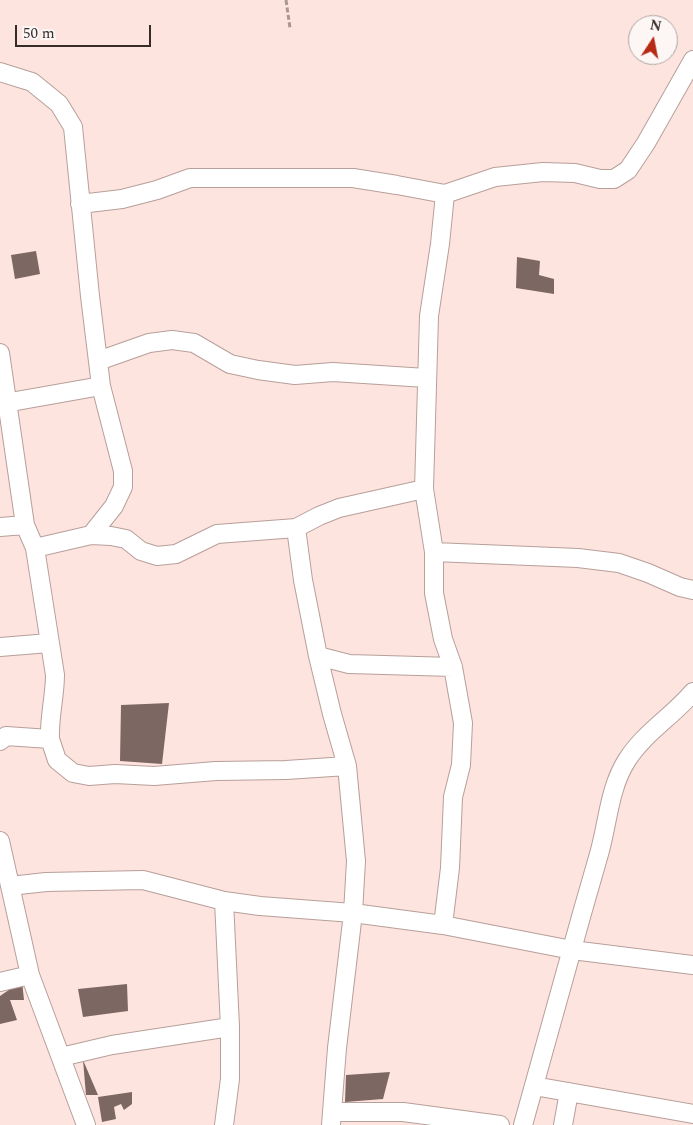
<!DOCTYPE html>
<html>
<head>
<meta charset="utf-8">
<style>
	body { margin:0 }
	#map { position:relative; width:693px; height:1125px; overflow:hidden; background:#fee4de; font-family:Spectral,serif }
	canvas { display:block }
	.north { position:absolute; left:628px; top:15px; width:50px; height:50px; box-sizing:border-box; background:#fcf6f5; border:1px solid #aca5a4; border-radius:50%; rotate:11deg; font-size:14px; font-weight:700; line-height:20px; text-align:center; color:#352c2a }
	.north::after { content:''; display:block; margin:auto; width:18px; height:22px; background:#b72a15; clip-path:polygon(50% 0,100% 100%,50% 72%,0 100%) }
	.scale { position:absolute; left:15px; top:25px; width:136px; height:22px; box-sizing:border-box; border:2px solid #352c2a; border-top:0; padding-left:6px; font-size:15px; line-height:18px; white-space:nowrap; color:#352c2a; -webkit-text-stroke:4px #fcf6f5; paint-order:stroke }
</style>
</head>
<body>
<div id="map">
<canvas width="693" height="1125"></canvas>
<div class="north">N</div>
<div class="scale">50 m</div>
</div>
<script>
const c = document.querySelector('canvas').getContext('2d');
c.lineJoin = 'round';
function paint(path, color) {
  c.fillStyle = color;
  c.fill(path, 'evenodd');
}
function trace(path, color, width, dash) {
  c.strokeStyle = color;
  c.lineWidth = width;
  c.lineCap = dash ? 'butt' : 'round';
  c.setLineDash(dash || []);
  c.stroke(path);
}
paint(new Path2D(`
	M36,251L40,274L15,279L11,255Z
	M517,257L540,261L539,275L554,279V294L516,288Z
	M169,703L162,764L120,761L121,705Z
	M22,981L24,1000H10L17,1020L0,1024V996Z
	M127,984L128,1011L83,1017L78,989Z
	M83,1060L98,1095H86Z
	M390,1072L383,1099L345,1102L346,1075Z
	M132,1092V1104L124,1110L121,1104L114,1107L116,1119L102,1122L98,1097Z`), '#7d6762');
const minor = new Path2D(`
	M0,72L32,82L59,104L73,127L90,296L101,386L123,471V487L114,506L91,535
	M80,204L122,199L157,190L190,178H353L397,185L445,194L495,177L543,172L575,173L600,179H614L628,170L646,143L693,60
	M0,353L25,525L35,548L55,675C55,696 49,717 50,739L6,736L0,741
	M98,361L149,343L172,340L194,343L230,364L258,370L295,375L333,372L426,378
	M0,404L101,386
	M0,527L25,525
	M296,528L303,580L318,656L332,714L347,766L356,861L353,913L337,1048L331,1125
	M35,548L91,535L111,536L126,539L141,551L157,556L176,554L217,534L296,528L319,516L339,508L424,489
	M434,552L578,558L619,563L648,573L680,587L693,590
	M0,647L49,643
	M318,656L349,664L453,667
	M50,739L57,760L73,773L89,776L115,774L154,776L216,771L286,770L347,766
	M0,841L30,975L86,1125
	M10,886L46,882L143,880L224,901L260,906L353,913L443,925L572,950L693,965
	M224,901L230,1027V1079L224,1125
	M443,925L450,868L453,797L461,765L463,723L453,667L443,639L434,593V552L424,489L429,316L440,244L445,194
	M0,982L30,975
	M61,1057L112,1045L230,1027
	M534,1086L693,1114
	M333,1112H403L500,1125
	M523,1125C548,1034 573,944 599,854C608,823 609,788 627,760C644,733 673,716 693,692
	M563,1125L569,1092`);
trace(minor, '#b79f9a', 20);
trace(new Path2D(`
	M286,0L290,28`), '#aa9793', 3, [5, 2.5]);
trace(minor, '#fff', 18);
</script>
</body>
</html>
